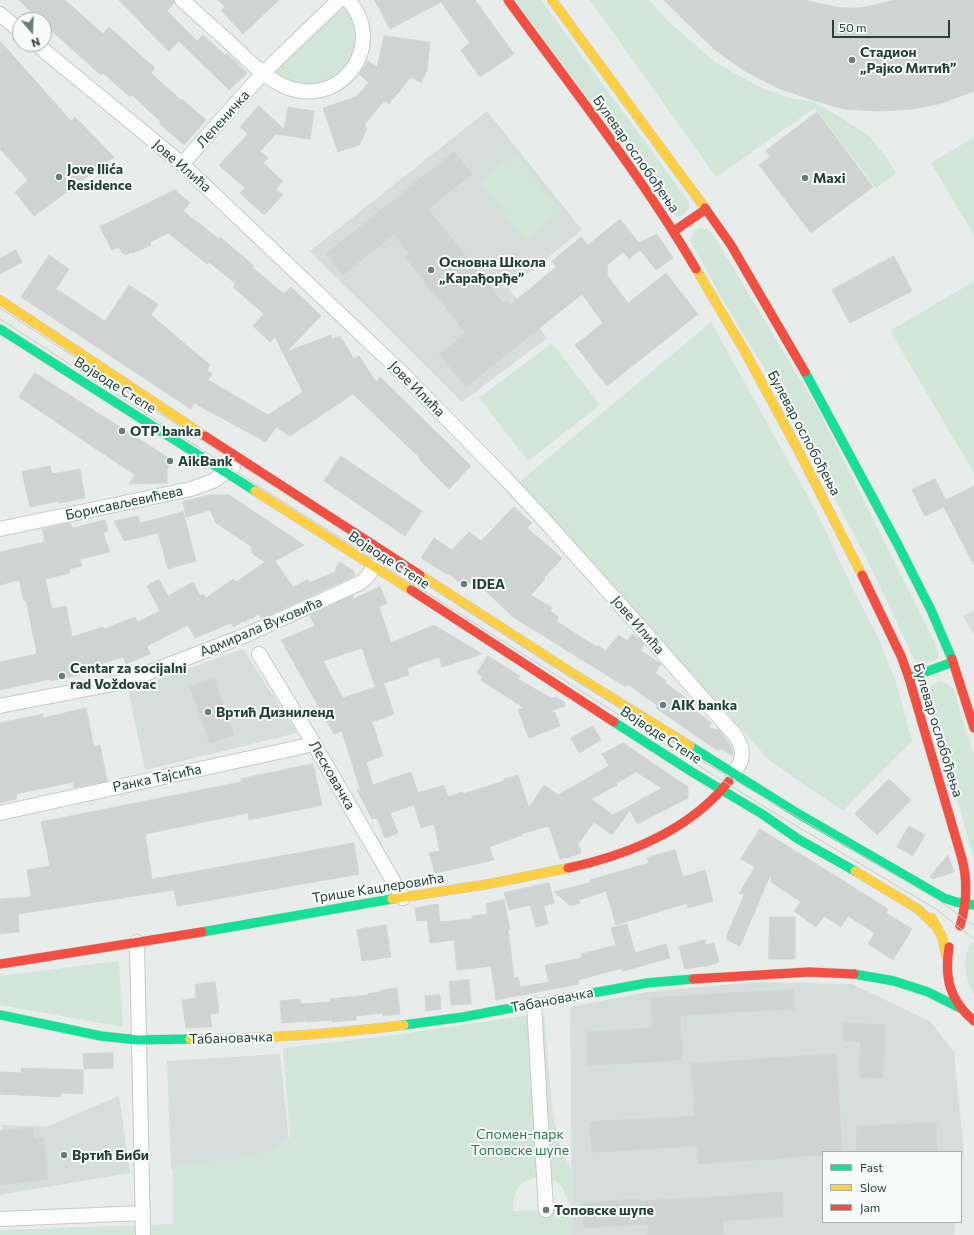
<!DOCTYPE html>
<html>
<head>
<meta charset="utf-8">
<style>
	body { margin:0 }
	#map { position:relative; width:974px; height:1235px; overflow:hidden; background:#e8edeb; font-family:Commissioner,sans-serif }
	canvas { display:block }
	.legend { position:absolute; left:822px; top:1151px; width:140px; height:72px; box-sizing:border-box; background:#f7fbf9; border:1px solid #a3b1ad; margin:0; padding:5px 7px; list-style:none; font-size:12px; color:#24423a }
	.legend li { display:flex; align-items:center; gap:8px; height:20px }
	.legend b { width:20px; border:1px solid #a3b1ad }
	.north { position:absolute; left:12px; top:12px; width:40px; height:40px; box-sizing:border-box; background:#f7fbf9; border:1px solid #a3b1ad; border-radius:50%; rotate:161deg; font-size:11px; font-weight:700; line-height:16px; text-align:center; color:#24423a }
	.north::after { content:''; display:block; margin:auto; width:14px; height:18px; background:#697e78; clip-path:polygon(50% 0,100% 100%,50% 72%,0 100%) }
	.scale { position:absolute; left:832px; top:20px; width:118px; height:18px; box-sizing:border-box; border:2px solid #24423a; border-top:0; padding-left:5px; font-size:12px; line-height:14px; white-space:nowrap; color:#24423a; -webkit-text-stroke:3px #f7fbf9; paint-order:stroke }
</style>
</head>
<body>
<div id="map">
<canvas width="974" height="1235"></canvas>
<ul class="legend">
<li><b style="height:5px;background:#16e098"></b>Fast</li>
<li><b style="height:5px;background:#ffcf43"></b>Slow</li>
<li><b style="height:5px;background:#f24e42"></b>Jam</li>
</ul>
<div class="north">N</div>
<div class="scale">50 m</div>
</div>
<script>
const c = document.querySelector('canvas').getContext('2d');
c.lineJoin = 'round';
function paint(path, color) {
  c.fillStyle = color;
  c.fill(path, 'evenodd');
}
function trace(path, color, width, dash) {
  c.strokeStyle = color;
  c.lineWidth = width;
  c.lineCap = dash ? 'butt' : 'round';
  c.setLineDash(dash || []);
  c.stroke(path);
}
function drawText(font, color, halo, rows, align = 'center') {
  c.font = font + ' Commissioner,sans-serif';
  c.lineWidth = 4;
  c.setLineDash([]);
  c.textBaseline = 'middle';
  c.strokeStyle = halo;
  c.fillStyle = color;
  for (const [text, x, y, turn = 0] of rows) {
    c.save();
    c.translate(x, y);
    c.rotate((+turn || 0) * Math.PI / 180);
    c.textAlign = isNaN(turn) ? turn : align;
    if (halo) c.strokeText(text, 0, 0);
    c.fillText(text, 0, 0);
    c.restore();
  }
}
paint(new Path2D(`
	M487,111L582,230L509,289L547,338L462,402L310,251Z
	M974,610V635L963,616Z
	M243,649L297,733L145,770L128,690Z
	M756,982L852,984L930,1021L954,1052L964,1155L961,1156V1152H823V1222H955L954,1235H572L570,1007L647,992Z
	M280,1054L290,1150L276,1160L171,1170L167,1061Z
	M119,1096L130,1173L0,1195V1136H3L2,1125L46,1127Z`), '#d6dedb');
paint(new Path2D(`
	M515,0H541L689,202C689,211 685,216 676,217Z
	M590,0H649L668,21L716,63L762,88L790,98L813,102L832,112L869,136L886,157L896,174L876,188L815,108L716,177Z
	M344,7C349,13 354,20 356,28C364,75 310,103 275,71Z
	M974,137V235L931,163Z
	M516,154L562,212L526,240L480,182Z
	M699,228L707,229L713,234L818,409L936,645L939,654L938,659L920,665L917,663L914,659L866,557L764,367L722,299L690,240L693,233Z
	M974,281V473L890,331Z
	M711,322L816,511L853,589L877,635L896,682L912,741L843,811L770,761L518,483Z
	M552,343L600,405L528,461L479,398Z
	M939,681L947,684L954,690L974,757V860L953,783L925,699C926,689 930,686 939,681Z
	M971,942L974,945V995C964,978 962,960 971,942Z
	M119,961L123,1027L0,1005V976Z
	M544,1013L553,1115L561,1151L571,1168L572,1235H0V1230L173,1224V1164L204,1162L275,1150L290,1137L283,1048L380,1037ZM547,1176L562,1186L571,1209L513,1211C513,1186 522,1178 547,1176Z`), '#d1e6d8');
const building = new Path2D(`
	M19,0H65L103,34L109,27L155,68L151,73L181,100L182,99L206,120L184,145L160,124L161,122L132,95L130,97L103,73L101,75L44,24V20H40Z
	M119,0H174V3L167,11L197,41L203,35L225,55L227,53L247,73L229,90L179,41L169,51Z
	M218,0H279L243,34L221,10L225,7Z
	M375,0H475L514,54L480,77L461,50L470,43L441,2L390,29Z
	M664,0H803L841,8H859L879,4L894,0H974V91L942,103L914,109L879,111L844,109L813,100L778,88L745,71L715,50Z
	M384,36L430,42L427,70L421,83L411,77L389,104L384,101L365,124L367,129L359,145L338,152L323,108L356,97L369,83L359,74L368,61L377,67Z
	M0,41L71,121L75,117L114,157L34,216L15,192L28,180L0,149Z
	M259,106L284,129L288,107L314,111L310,139L276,134L260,151L268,158L263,163L283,181L276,189L283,195L264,215L240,193L245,188L219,165L248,134L240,127Z
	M817,112L873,187L811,233L759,165L770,157L766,151Z
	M454,152L472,174L428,209L504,304L507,301L510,305L556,267L552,261L581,237L588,245L620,219L639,243L657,234L673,258L656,270L640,250L629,259L623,252L607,265V275L628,303L666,273L698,314L607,386L575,345L603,323L582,294L466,387L439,354L466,333L405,257L410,254L394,234L343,275L326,254Z
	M175,190L190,203L183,211L219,239L220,237L239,253L254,266L253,268L284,294L291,287L321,316L286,352L331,335L332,339L340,336L354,359L359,356L376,382L380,377L471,466L449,489L419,459L420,458L353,394L290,436L276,427L266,442L194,403L191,409L21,297L49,255L69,269L56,289L105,321L129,285L158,304L151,315L210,365L207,370L212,374L208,380L268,415L303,392L275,337L270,342L253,326L264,314L233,287L236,284L209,262L207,264L168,233L150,242L151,245L133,253L132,252L125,255L124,252L122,253L119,247L112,250L100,227Z
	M16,250L22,262L0,274V259Z
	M894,256L912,291L850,323L832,290Z
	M35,373L172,460L167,469V483L129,484L135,475L19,397Z
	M341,456L422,511L405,536L324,481Z
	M50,466L52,474L80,469L85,498L59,503V501L30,507L22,472Z
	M935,479L946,500L974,486V565L944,507L925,516L912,490Z
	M210,495H229L304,545L275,561L293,587L308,580L309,583L335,572L339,562L354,571V576L271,614L261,618L258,614L251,619L250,618L244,622L243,621L234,627L231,623L195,638L188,625L147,646L150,654L126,664L123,657L79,671L80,675L51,681L50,679L0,690V662L37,654L26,600L24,601L19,580L0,585V552L45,542L42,529L70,523L72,528L105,520L108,531L103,533L110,552L80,559L82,566L69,569L70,573L45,579L52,609L66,606L72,637L103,627L104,629L135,617L138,622L160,611L147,586L159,579L168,596L193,582L200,596L203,594L206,598L233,579L236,582L265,562L254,555L251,549L252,547L216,523L210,510L186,517L183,502Z
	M514,507L532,523L527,528L562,558L544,578L545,579L531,595L552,608L550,611L559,617L556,621L597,647V645L606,651L619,635L627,641L632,634L640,640L644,645L640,650L661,664L655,673L666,681L665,683L689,700L686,704L712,723L708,728L719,730L731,746L733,756L721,749L718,750L708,744L656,708L657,705L627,684L626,687L513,617L473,579L465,588L449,573L448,575L421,558L434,538L452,550L469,532L481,541Z
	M183,512L196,561L168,569L158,533L124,541L114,521L138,516L140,523Z
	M380,587L387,603L379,607L391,643L434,625L482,654L442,667L439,657L407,668L409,675L375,686L362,648L323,661L343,698L384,684L394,714L372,722L383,756L366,762L373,785L411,772L418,793L444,785L448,797L462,792L463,794L504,781V779L518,775L529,808L544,785L558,795L609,766L602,754L623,743L688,787V798L637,824L630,810L612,835L594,822L578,844L581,853L570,857L560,859L549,826L521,834L522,835L489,847L494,860L435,873L429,853L440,851L434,824L421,828L414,805L390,813L398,833L385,838L377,818L372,819L357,790L360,789L342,731L334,734L281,640L315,626L310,615L353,595V599ZM636,772L662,788L613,815L591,799L617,785L616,784Z
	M488,656L520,676L518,679L551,698L556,697L564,702L565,706L551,711L555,713L560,726L529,738L518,710L524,708L481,680L483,677L477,673Z
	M214,679L234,735L210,743L190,687Z
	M86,708L94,747L100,745L107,781L74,788L73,782L16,794L17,799L0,803V723L43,714V718Z
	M593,726L601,740L579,753L571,738Z
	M313,764L322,805L249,820L248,813L145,834L152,879L354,843L359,874L177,906L174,890L18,914L19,932L0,934V899L31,897L27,870L50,866L41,822L241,782V779Z
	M889,779L911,800L877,835L855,814Z
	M909,826L925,835L913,856L897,847Z
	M760,829L839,878L888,909L886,913L912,929L893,960L868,944L875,933L848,916L841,927L824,916L816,927L794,911L801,902L771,882V873L740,946L727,940V935L745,893L739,894L755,867L741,859Z
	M675,850L683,877L705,870L713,901L688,908L687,903L616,925L606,891L579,900L580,903L571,906L554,892L591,882L590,880L649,863L647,858Z
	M948,855L954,872L933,879L930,877Z
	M549,883L554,903L544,906L548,924L536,927L530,905L509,910L504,893Z
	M504,900L510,929H508L514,978L518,977L520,987L549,982L545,965L582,958L581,954L616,945L611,928L627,924L635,953L666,944L670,958L623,971L622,968L578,980L579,984L496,1000L491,966L457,970L454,940L430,943L427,920L417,921L415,908L438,904L440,922L472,919V916L488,914L486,904Z
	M770,917H795V959H769Z
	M386,925L391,957L362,961L357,930Z
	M705,940L706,945L714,943L719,962L704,967V966L685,969L679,947Z
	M469,980L471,1004L451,1005L449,982Z
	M215,982L219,1013L210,1014L212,1027L186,1028L182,1000L196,998L195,985Z
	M397,988L400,1014L383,1016L382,1013L356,1016V1020L344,1021L333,1022L332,1020L307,1022V1021L282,1023L280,1001L300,999L301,1004L331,1002L330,999L368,995V994L380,992V991Z
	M794,990V1009L680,1015L682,1060L588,1065L587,1032L653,1028L651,998Z
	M440,995L441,1009L426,1011L425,996Z
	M844,1023L885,1025L883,1078L859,1077L861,1041H844Z
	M113,1053V1068L84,1069L83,1054Z
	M836,1054L842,1152H823V1155L698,1164L697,1146L592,1152L590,1122L695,1116L691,1064Z
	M22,1068L83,1070V1094L61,1093L60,1097L0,1094V1072L21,1073Z
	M936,1123L937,1152H856L857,1126Z
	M33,1128L34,1139L43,1138L48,1179L0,1185V1131Z
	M782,1193L783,1217L722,1221L724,1235H648V1224L584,1228L583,1203L638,1199V1201Z`);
paint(building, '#cfd4d2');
trace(building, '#d1d6d4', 1);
const street = new Path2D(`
	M182,0C199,16 217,31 234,47C251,63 269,82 292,89C346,105 386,41 348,0
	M0,14L20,31
	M36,44L182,164L401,372L505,478L546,522L624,609L735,735C745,750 744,760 733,774
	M182,164L263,73L339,0
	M0,529L191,489L213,481L233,467
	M259,654L314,744L403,898
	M0,706L118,683L132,679L246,635L360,583L368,576L374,566
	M0,813L314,744
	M137,942L143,1235
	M534,1004L546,1210
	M0,1219L143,1213`);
const fast = new Path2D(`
	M0,329L255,491
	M805,372L897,543L931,610L952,659
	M909,678L953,662
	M614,722L692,772L762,814L798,839L855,871
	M690,746L797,813L944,898L956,902L974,905
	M202,932L392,899
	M854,974L894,981L928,992L960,1008
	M0,1015L101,1036L138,1040L190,1039
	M404,1025L463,1017L647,983L693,979`);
const slow = new Path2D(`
	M552,0L705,208
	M696,269L744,350L796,446L862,575
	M0,300L205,436
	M255,491L411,590
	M420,575L572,673L690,746
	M855,871L918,909L938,928
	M392,899L489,884L568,868
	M932,918L942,937L947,959
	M190,1039C262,1039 333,1034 404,1025`);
const jam = new Path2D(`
	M508,0C572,88 641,175 696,269
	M705,208L731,245L805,372
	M674,231L706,209
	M205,436L420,575
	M862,575L901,656L909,678L962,859C968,882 967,903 960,926
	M411,590L614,722
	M952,659L974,728
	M568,868C628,855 690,830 729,781
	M949,947C944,978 950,1001 974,1021
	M0,964L202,932
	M693,979L809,972L854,974`);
trace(street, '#c5cac8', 16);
trace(fast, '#c3cbc8', 10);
trace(slow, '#c3cbc8', 10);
trace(jam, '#c3cbc8', 10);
trace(street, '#fcfcfc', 14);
trace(fast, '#16e098', 9);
trace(slow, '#ffcf43', 9);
trace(jam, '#f24e42', 9);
trace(new Path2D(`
	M0,308L173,422L707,764L940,901L974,926
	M0,319L232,469L704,769L768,809L936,909L974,939`), '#c9cdcc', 1);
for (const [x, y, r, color] of [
	[852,60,4,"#697e78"],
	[59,177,4,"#697e78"],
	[805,178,4,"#697e78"],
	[431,270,4,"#697e78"],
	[122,431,4,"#697e78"],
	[170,461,4,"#697e78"],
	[464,584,4,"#697e78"],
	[62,676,4,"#697e78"],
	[663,705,4,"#697e78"],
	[208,712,4,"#697e78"],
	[64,1155,4,"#697e78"],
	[546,1210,4,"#697e78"]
]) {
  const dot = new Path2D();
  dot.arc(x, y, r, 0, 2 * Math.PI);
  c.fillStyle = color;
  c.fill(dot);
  trace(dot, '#f7fbf9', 1.5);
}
drawText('bold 14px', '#24423a', '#f7fbf9', [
	["Стадион",860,52],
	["„Рајко Митић”",860,68],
	["Jove Ilića",67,169],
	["Residence",67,185],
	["Maxi",813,178],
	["Основна Школа",439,262],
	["„Карађорђе”",439,278],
	["OTP banka",130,431],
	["AikBank",178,461],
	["IDEA",472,584],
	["Centar za socijalni",70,668],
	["rad Voždovac",70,684],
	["AIK banka",671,705],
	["Вртић Дизниленд",216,712],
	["Вртић Биби",72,1155],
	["Топовске шупе",554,1210]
], 'left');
drawText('14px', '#24423a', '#f7fbf9', [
	["Лепеничка",223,119,-48],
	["Булевар ослобођења",636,154,55],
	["Јове Илића",182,166,41],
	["Војводе Степе",115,385,32],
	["Јове Илића",417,389,45],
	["Булевар ослобођења",804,433,62],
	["Борисављевићева",124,503,-12],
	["Војводе Степе",389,560,33],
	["Јове Илића",638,625,49],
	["Адмирала Вуковића",261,627,-23],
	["Булевар ослобођења",938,730,73],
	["Војводе Степе",661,735,33],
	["Лесковачка",332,775,60],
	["Ранка Тајсића",157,778,-12],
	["Трише Кацлеровића",378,888,-9],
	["Табановачка",552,1000,-11],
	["Табановачка",231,1038,-2]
]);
drawText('14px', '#2d7a4b', '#f7fbf9', [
	["Спомен-парк",520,1134],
	["Топовске шупе",520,1150]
]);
</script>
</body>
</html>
